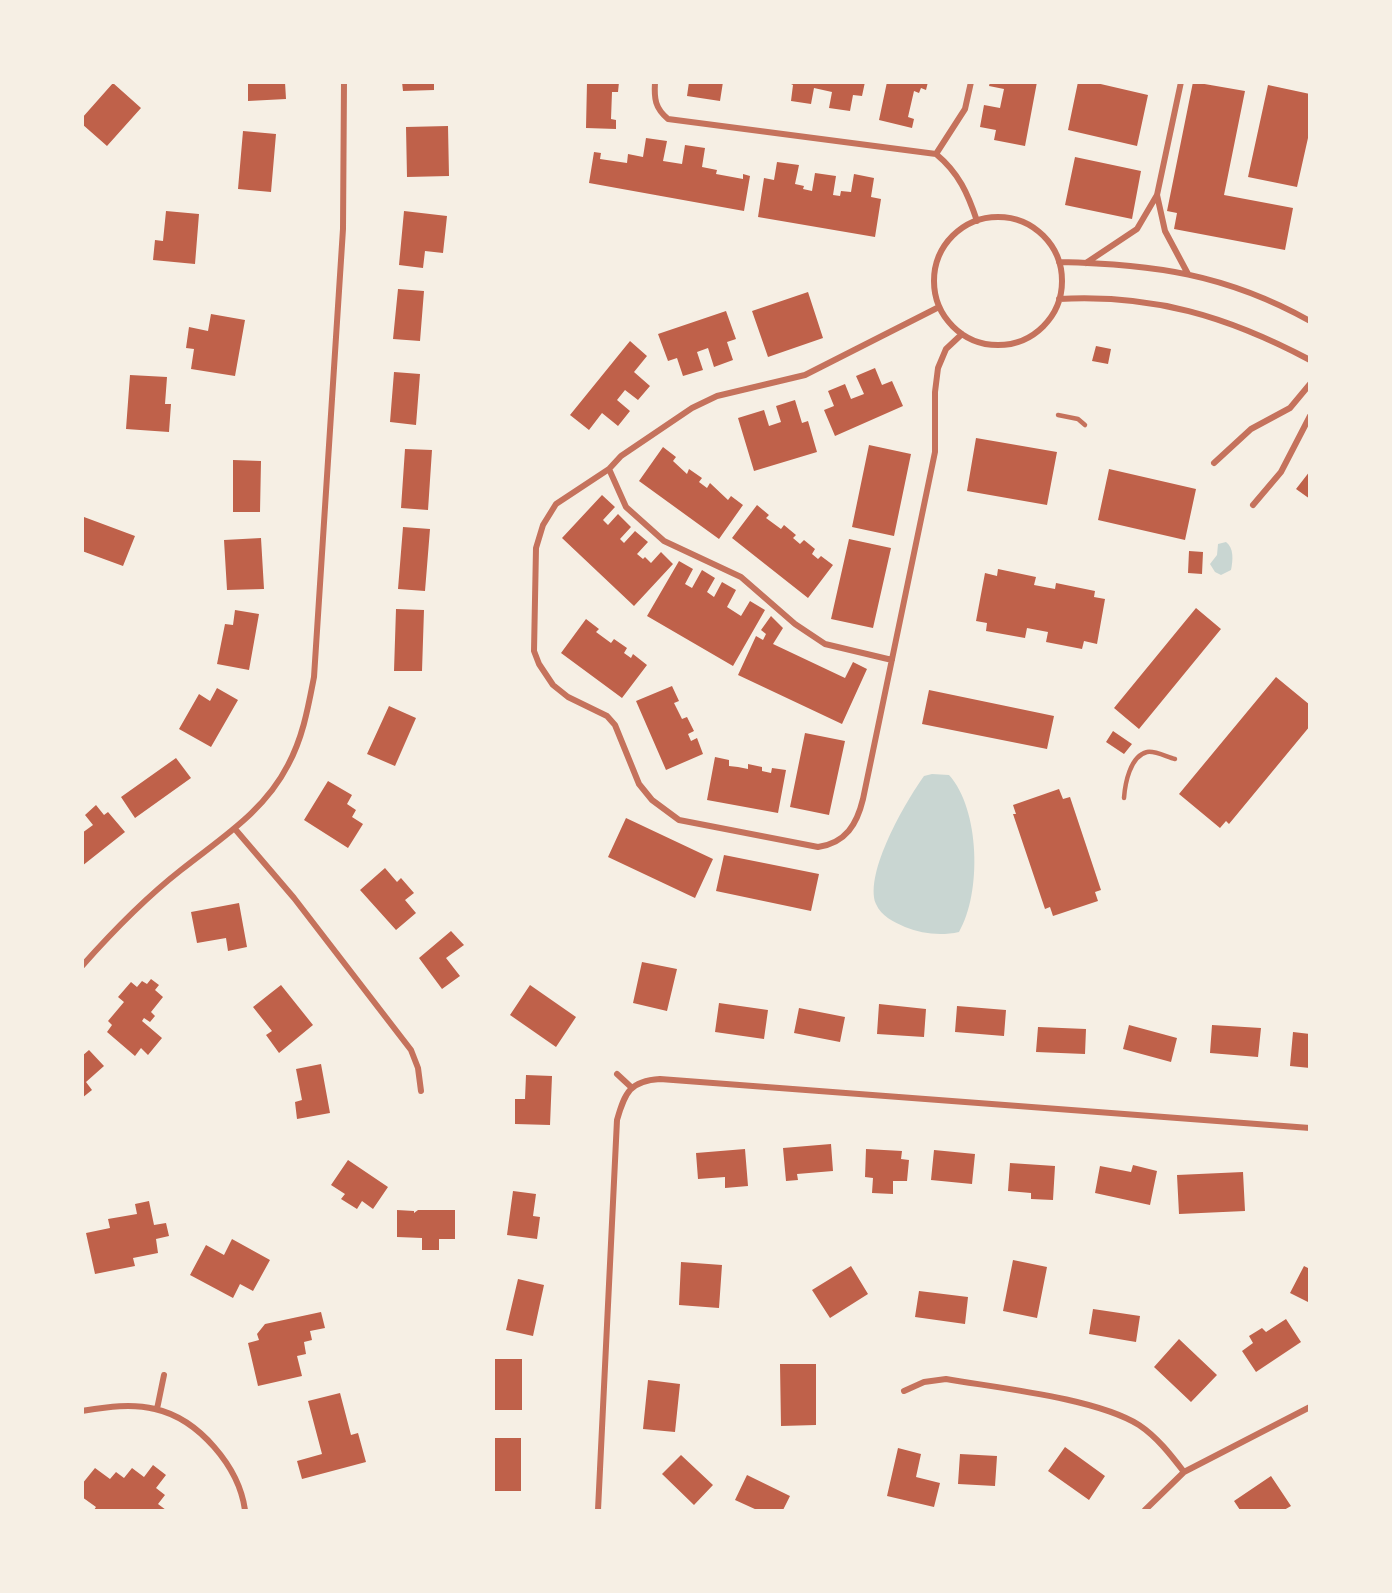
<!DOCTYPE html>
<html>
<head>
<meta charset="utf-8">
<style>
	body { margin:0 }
	#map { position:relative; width:1392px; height:1593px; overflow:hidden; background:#f6efe4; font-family:"Titillium Web",sans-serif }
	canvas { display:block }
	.frame { position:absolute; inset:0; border:84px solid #f6efe4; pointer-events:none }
</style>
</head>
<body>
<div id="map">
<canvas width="1392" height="1593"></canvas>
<div class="frame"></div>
</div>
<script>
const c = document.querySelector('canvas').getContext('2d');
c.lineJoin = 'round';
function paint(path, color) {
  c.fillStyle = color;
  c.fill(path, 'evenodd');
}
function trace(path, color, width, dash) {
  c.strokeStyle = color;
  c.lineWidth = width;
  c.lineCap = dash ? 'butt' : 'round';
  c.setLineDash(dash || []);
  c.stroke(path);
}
paint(new Path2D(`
	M1226,542C1234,548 1233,560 1231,570L1221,575L1215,572L1210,564L1217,555L1218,544Z
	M932,774L949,775C980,809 982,893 959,932C941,936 922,934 905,927C894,922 881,916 876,904C864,873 906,801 924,776Z`), '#c9d6d2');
paint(new Path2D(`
	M248,82H285L286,99L248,101Z
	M402,82H434V90L403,91Z
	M587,82H619L618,92H612L611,119L616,120V129L586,128Z
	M689,82H723L720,101L687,96Z
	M787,82H865L862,96L853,95L850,111L829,108L832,92L814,88L811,104L791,101L793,85Z
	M887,82H928L926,90L921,88L919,93L914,91L908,117L914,119L912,128L879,120Z
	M990,82H1037L1025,146L994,140L996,130L980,127L984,105L1000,108L1004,89L989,86Z
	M1078,82H1092L1148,95L1137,146L1068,130Z
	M1193,82L1245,91L1224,195L1293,208L1285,250L1174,229L1177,213L1167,211Z
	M113,83L141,108L107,146L82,124V118Z
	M1268,85L1310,94V129L1297,187L1248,177Z
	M448,126L449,176L407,177L406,127Z
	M243,131L276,134L271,192L238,189Z
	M646,138L667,141L663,161L682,164L685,145L705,148L702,167L717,170L716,174L743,179V174L750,176L744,211L589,183L594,152L601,153L600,159L627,163L628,154L643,157Z
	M1075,157L1141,171L1132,219L1065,205Z
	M777,162L799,165L795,184L804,186L803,189L812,191L815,173L836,176L833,195L840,196L841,191L851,192L854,174L874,178L871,197L881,199L875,237L758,217L764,178L774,180Z
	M166,211L199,214L195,264L153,260L155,240L163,241Z
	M404,211L447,216L443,253L425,251L423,268L399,265Z
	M398,289L424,291L420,341L393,339Z
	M808,292L823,338L768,357L752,311Z
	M726,311L736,339L727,342L733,360L714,367L708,348L697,352L703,370L683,376L677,358L668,361L658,334Z
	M211,314L245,320L235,376L191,369L194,349L186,348L189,327L208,331Z
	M630,341L647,356L634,372L650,386L638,400L625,390L617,400L630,411L618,426L602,413L589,430L570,415Z
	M1096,346L1111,349L1108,364L1092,361Z
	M875,368L882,385L892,381L903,406L835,436L824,410L834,406L828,391L845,384L851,399L864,394L856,376Z
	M394,372L420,374L416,425L390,422Z
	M130,375L167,377L165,404H171L169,432L126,429Z
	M795,400L802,423L808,421L817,452L754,471L738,418L764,410L769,426L781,422L776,406Z
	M976,438L1057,452L1047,505L967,491Z
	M869,445L911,454L894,536L852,527Z
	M663,447L676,457L673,461L687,474L689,469L702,478L699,482L707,488L710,483L728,500L731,496L743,505L719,539L639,481Z
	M405,449L432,450L428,510L401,508Z
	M233,460L261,461L260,512H233Z
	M1109,469L1196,489L1185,540L1098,520Z
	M1310,471V499L1296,489Z
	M602,495L615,507L603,520L608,525L618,514L631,527L620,539L624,543L635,531L648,542L637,554L643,559L645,557L651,563L661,552L673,564L634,606L562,538Z
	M757,505L769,515L766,518L781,529L784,525L796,535L793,538L800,544L804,540L815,549L812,554L818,559L821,556L833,565L808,598L732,538Z
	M84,517L135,536L123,566L82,551Z
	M403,527L430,529L425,591L398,589Z
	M261,538L264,589L227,590L224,540Z
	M849,539L891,548L873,628L831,619Z
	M1189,551L1203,552L1202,574L1188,573Z
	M679,561L693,569L685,584L692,588L702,570L715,578L707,592L714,597L722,582L736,590L727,607L741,616L750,601L765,610L733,666L647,616Z
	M998,569L1036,577L1034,585L1055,589L1056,583L1095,591L1094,597L1105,599L1097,644L1084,641L1082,649L1046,642L1048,632L1027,628L1025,638L986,631L987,623L976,621L985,573L997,576Z
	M1196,608L1221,629L1139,729L1114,708Z
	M396,609L424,610L422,671H394Z
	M235,610L259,614L249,670L217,664L225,624L233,625Z
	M771,616L783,628L773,644L845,678L853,662L867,669L842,724L738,675L756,636L763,640L766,634L761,630Z
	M586,619L599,629L596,632L611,643L614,639L627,648L624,653L631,658L633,654L647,665L622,698L561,653Z
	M1276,677L1310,705V726L1229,824L1226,821L1220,828L1179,794Z
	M672,686L679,701L674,703L682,719L687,717L694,731L688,734L691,741L697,738L703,754L666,770L636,701Z
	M217,688L238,700L211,747L179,729L199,694L210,701Z
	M929,690L1054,716L1047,749L922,724Z
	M389,706L416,718L395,766L367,754Z
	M1113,731L1132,744L1124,754L1106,742Z
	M805,733L845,741L829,815L790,807Z
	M715,757L729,760V766L738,767L748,769V764L762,767V771L771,773L772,768L786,770L778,813L707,800Z
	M176,758L191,778L135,818L121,797Z
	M328,781L352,795L347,804L356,810L352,817L363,824L348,848L304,820Z
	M1059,789L1063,799L1070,797L1101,890L1095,892L1098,901L1053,916L1050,907L1045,909L1013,814H1016L1013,805Z
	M96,805L104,815L108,812L125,832L82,866V833L93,825L85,815Z
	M626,818L713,859L695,898L608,857Z
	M724,855L819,874L811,911L716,891Z
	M385,868L397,882L401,878L414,893L405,900L416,913L396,930L360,890Z
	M239,903L247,947L228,951L226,938L197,943L191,912Z
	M451,931L464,945L446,958L460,976L442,989L419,958Z
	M642,962L677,969L667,1011L633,1003Z
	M151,979L159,985L155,990L163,997L151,1012L155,1016L150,1022L144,1018L142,1021L162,1038L148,1055L141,1048L135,1056L107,1032L112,1025L108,1021L124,1002L118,997L131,982L137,987L142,981L147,984Z
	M281,985L313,1025L279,1053L266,1035L272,1031L253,1007Z
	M530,985L576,1017L556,1047L510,1015Z
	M719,1003L768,1010L764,1039L715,1032Z
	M879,1004L926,1009L924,1037L877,1034Z
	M957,1006L1006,1010L1004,1036L955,1032Z
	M799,1008L845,1017L840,1042L794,1033Z
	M1129,1025L1177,1038L1171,1062L1123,1049Z
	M1212,1025L1261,1028L1258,1057L1210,1053Z
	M1038,1027L1086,1029L1085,1054L1036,1052Z
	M1293,1032L1310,1034V1068L1290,1066Z
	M89,1050L104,1066L86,1082L92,1090L82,1098V1056Z
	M321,1064L330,1113L297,1119L295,1102L302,1100L296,1069Z
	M526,1075L552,1076L550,1125L515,1124V1099H525Z
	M831,1144L833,1171L797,1174L798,1180L786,1181L783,1148Z
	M745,1149L748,1186L725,1188V1177L698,1179L696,1153Z
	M866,1149L902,1151L901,1159L909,1160L907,1181H893V1194L872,1193L873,1178L865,1177Z
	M934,1150L975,1154L972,1184L931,1180Z
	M348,1160L388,1187L373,1209L362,1201L357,1209L341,1199L345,1194L331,1185Z
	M1010,1163L1055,1166L1053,1200L1031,1199V1193L1008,1191Z
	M1133,1165L1157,1171L1150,1205L1095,1193L1100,1166L1131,1172Z
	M1243,1172L1245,1211L1179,1214L1177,1175Z
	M513,1191L536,1194L533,1216L540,1217L537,1239L507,1235Z
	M149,1201L154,1225L166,1223L169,1236L156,1239L158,1253L133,1258L135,1266L95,1274L86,1233L110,1228L108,1219L137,1214L135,1204Z
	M397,1210L414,1211V1213L418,1210H455V1239H439V1250H422V1238L397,1237Z
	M232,1239L270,1260L253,1291L240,1284L233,1298L190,1275L206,1245L224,1255Z
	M1013,1260L1047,1267L1037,1318L1003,1311Z
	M681,1262L722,1265L719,1308L679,1305Z
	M851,1266L868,1294L830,1318L812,1290Z
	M1304,1266L1310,1269V1303L1290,1293Z
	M518,1279L544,1285L533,1336L506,1330Z
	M919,1291L968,1297L965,1324L915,1317Z
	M1093,1309L1140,1316L1136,1342L1089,1334Z
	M321,1312L325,1328L310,1331L312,1340L304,1342L306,1354L297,1356L302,1376L258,1386L248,1343L259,1340L257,1334L265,1324Z
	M1286,1319L1301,1342L1256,1372L1242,1351L1253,1343L1249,1336L1262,1328L1266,1332Z
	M1179,1339L1217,1375L1191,1402L1154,1367Z
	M495,1359H522V1410H495Z
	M780,1364H816V1425L781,1426Z
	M648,1380L680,1384L675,1432L643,1429Z
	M340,1393L351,1435L358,1433L366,1462L302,1479L297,1461L322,1454L308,1401Z
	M495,1438H521V1491H495Z
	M1065,1447L1105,1476L1089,1500L1048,1471Z
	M898,1448L921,1454L916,1477L940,1483L934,1507L887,1496Z
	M960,1454L997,1456L995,1486L958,1484Z
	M681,1455L713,1485L694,1505L662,1474Z
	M153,1465L166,1475L156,1488L165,1495L158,1504L166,1510H94L96,1507L82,1497V1484L95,1468L110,1479L116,1472L124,1478L132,1468L144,1477Z
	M747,1475L790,1496L783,1510H757L735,1500Z
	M1271,1476L1291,1506L1284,1510H1240L1234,1501Z`), '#bf614a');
trace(new Path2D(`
	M1058,415L1078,419L1085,425
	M1124,798C1125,784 1130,756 1147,752C1154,750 1167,757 1175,759`), '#c5725c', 4.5);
trace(new Path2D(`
	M655,82C654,99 655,108 668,119L936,154C959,173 968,194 977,221
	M936,154L965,109L971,82
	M1157,195L1165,231L1188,274
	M934 281a64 64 0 1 1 128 0a64 64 0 1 1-128 0Z
	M1059,262C1153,264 1226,274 1310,321
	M1086,263L1137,229L1157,195L1181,82
	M1059,299C1153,294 1227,316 1310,360
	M939,307L805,375L717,396L692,408L621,456L609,469L556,504L543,525L536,548L534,651L539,664L553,685L568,697L607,716L615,725L639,784L652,800L679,820L818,847C846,843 857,824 863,799L935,452V392L938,368L946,349L962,334
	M1214,463L1251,429L1290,408L1310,384
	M609,469L626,507L664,541L741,577L795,624L825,644L892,660
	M1253,505L1281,472L1310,416
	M235,829L294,898L411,1050L418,1068L421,1091
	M82,966C113,931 144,899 181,870C221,838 264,812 288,765C303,737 308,708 314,677L343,229L344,82
	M617,1074L631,1087
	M904,1391L924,1382L946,1379C998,1388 1096,1398 1139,1425C1157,1437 1171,1455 1184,1472
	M157,1409L164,1375
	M82,1411C107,1407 131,1403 155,1409C199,1419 239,1467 245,1510
	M598,1510L617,1120C625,1092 630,1081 660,1079L1310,1128
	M1145,1510L1184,1472L1310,1407`), '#c5725c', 6);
</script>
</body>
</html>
